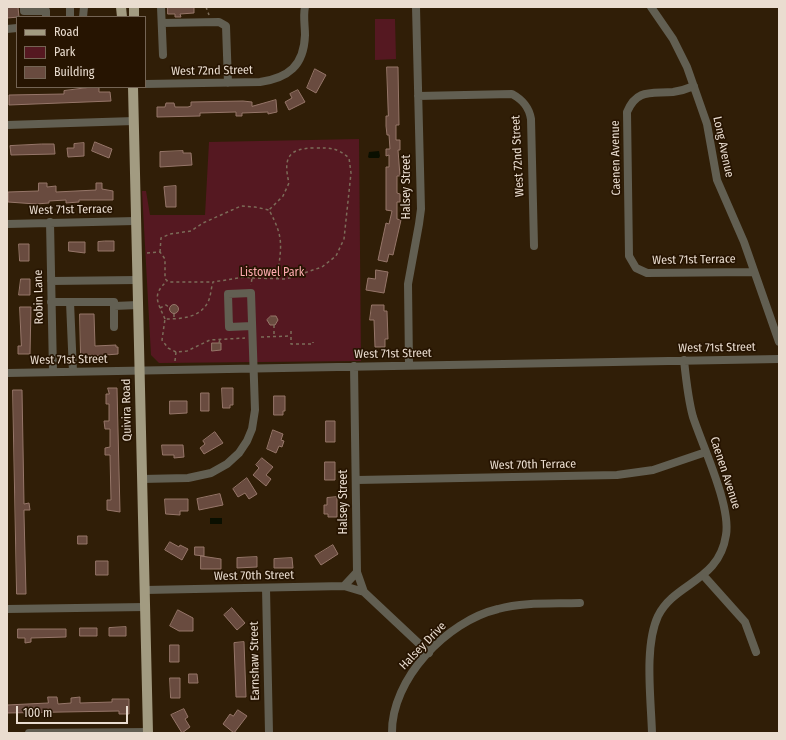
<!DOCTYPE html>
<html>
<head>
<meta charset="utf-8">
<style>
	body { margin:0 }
	#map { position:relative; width:786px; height:740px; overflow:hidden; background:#301e07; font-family:"Fira Sans Condensed",sans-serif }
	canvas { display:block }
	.frame { position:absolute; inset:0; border:8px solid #eaddd0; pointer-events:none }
	.legend { position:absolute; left:16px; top:16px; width:130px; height:72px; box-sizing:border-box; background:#261401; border:1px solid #746454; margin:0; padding:5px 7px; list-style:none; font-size:12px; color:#eaddd0 }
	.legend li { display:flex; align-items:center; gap:8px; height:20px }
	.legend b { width:20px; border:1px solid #746454 }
	.scale { position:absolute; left:16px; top:706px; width:112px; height:18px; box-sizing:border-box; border:2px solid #eaddd0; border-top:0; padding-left:5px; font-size:12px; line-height:14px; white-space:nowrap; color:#eaddd0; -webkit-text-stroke:3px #261401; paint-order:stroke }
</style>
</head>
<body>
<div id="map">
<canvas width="786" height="740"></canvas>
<div class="frame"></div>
<ul class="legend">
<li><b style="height:5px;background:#a29b81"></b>Road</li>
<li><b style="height:11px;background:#551821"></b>Park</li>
<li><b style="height:11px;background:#694b3f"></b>Building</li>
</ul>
<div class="scale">100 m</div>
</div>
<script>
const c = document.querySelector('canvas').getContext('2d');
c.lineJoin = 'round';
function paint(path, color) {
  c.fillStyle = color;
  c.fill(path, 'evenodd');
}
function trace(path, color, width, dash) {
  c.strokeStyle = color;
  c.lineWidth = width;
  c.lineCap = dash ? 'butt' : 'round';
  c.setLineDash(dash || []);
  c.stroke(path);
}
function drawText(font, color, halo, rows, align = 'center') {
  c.font = font + ' "Fira Sans Condensed",sans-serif';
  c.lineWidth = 3.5;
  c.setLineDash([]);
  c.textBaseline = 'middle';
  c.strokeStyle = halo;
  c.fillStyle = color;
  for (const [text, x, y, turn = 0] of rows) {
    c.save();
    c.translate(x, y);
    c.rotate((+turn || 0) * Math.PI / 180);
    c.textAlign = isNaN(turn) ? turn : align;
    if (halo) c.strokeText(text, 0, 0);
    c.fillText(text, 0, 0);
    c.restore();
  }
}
paint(new Path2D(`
	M375,19H395L396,59L375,60Z
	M359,139L361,361L159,363L151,355L142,191H146L150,215H205L209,142Z`), '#551821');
paint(new Path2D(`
	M379,151L380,156L379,158H369L368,157L369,152Z
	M210,518H222V524H210Z`), '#0a0f00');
const building = new Path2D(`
	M7,7H18L19,17L7,18Z
	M168,7H194V13L180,14L181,17H175V14H168Z
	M387,67H398L399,125H396V140H400V150H398L400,176H397V193L400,194V202H397V219L401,220L393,255L389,254L387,262L378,260L386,223L389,224L392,211L386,210V167H389V155L386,156V149H390L389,135H387L386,126V116H388Z
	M315,69L326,75L316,93L307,88Z
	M92,87H99V92H110L111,101L9,105V95L64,94V91Z
	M298,90L305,102L289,110L285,102L292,98L290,94Z
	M276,100L277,112L268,114V112L242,113V116H236V112L200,113V116L157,117V107H165L166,103H174L175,107H188L191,106V102L243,101L252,102V106Z
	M95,142L112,149L109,158L92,151Z
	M84,143V156L68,157L67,148H74V144Z
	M42,144H54L55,154L11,155L10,146Z
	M183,151V153H191L192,165L160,167V152Z
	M39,183H47V187L56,186V192L96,190V183H102V189L113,191V200H79V202L66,203V200L49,201V203L36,204L8,202V192L38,191Z
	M176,186V207H166L164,187Z
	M105,241H114V251H98V242Z
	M69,242H85V253L69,251Z
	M19,244H29V261H20Z
	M376,270L388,272L384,293L366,290L368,278L375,279Z
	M21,279H30V295H19Z
	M169.5 309a4.5 4.5 0 1 1 9 0a4.5 4.5 0 1 1-9 0Z
	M372,305H384V311H387L388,339H385V347H375L374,320H370Z
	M20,307H31L30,354H18V346H21Z
	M80,314H94L95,346L116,345V347H118V354L81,357Z
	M271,316H276L278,320L275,325H270L267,320Z
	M212,343H221V350L212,351Z
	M108,388H117L120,512L107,510V500H111L110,455H105V448L110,447V429H105L104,421H109V404H106V394H109Z
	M222,388H233V405H230V408H223Z
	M13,390H22L24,504L29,503L30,510H24V514L26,594H17Z
	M201,393H209V411H201Z
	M274,396H285V411H283V415H274Z
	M170,401H187V413L170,414Z
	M326,421H335V442H326Z
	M273,430L283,434L281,440L284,441L282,447L279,446L276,453L267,449Z
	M215,432L223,443L204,454L200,448L205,444L203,441Z
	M162,445H183L184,457L174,458V455H163Z
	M262,458L273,467L266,475L271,479L266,486L253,475L259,468L256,465Z
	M325,462H335V480H325Z
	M247,478L257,494L249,499L245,493L238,497L233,489Z
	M220,494L223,505L199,510L197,499Z
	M337,497V517H328V514H324V505H327V498Z
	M165,499H188V511H180V515L166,514Z
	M78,536H87V544H78Z
	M170,542L179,547L180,545L188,549L182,560L165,550Z
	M333,545L338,554L321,565L315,556Z
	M195,547H204V556L195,555Z
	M201,556L221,559V569H201Z
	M257,557V567L237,568V558Z
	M292,558L293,568H274V559Z
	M96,561H108V575H96Z
	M232,608L245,623L237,630L224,615Z
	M178,610L193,618V631H179L170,626Z
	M126,627V636H109V628Z
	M80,628H97V636H80Z
	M18,629H66V637L31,638V642L25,643V638H18Z
	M244,642L246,697H236L234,643Z
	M170,645H179V662H170Z
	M189,674H197L198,683H189Z
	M170,678H180V698H171Z
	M48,697H57L58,704L71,703V698L80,697V703L112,702V699H129V714H119V711L7,713V705L48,703Z
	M184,709L188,717L185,719L190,727L182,733L171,715Z
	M238,710L247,716L234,733L223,724L230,714L233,716Z`);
paint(building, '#694b3f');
trace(building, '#967669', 1);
trace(new Path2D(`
	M206,7L209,15
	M160,252L161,238L170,234L191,231L203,223L241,206L255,207L269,210
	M147,253L160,252L165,259V279L169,282H213
	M252,278L286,279L322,267L336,256L344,239L351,173L349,158C336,147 330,148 315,148C288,148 283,158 289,183L283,196L269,210C285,239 281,247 277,279
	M160,308L166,305L169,307
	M174,314V319
	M165,319C157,301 152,295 167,281
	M274,325V336
	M291,331V344H313V342
	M261,337L291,336
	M219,343L220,339
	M176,352L168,348L162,340L165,319C181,319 200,318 208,302C211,296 211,288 213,282L245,277L252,278L251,285
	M175,361L176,352L187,351L210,340L245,338`), '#7c6c59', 1.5, [3, 3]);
trace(new Path2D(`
	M24,7V11H46V17
	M70,7V17
	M161,7L163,55
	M651,7L673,39L687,67L707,124L717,180L744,242L779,342
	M83,17L84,7
	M162,23L219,22L226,26L228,83
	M7,29L17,28
	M145,84L260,82C288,78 304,66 305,35C305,26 303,16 305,7
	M694,86C687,89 680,91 673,92C652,94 637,88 627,112L629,256L636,268L647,273L754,272
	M418,96L512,94C523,100 529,107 531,119L534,246
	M7,125L134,121
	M50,222L53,372
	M7,224L135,221
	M51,281L137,280
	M51,302H114V306
	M70,302L73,372
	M114,327V306L138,305
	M409,365L408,284L419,224L421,209L416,7
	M7,373L779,359
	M142,479L188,478L211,473L227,464L239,453L247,441L252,429L255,410L251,293L228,294L229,327L252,326
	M357,480L617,475L653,470L706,452
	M357,572L364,592
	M703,575L745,622L756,652
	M344,586L357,572L354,366
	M266,588L269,733
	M145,590L344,586L364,592L429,653
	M7,609L145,607
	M29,733L148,732
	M392,733C391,679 447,621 498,609C524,602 552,604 580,603
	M652,733C651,699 644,646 658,616C675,582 719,582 726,535C731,506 703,447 693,417C688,399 686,379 684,360`), '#625f52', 8);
trace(new Path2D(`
	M121,7L122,17
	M134,7V17
	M133,87L148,733`), '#a29b81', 10);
drawText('12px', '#eaddd0', '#261401', [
	["West 72nd Street",212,71,-1],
	["Long Avenue",723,147,78],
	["West 72nd Street",518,156,-93],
	["Caenen Avenue",616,158,-91],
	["Halsey Street",407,187,-90],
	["West 71st Terrace",71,210,-1],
	["West 71st Terrace",694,260,-1],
	["Robin Lane",39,297,-91],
	["West 71st Street",717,348,-1],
	["West 71st Street",393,354,-1],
	["West 71st Street",69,360,-1],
	["Quivira Road",127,410,-91],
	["West 70th Terrace",533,465,-1],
	["Caenen Avenue",725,473,72],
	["Halsey Street",344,502,-90],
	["West 70th Street",254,576,-1],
	["Halsey Drive",423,646,-46],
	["Earnshaw Street",255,661,-91]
]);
drawText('12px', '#feabb0', '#261401', [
	["Listowel Park",272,273]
]);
</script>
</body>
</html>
